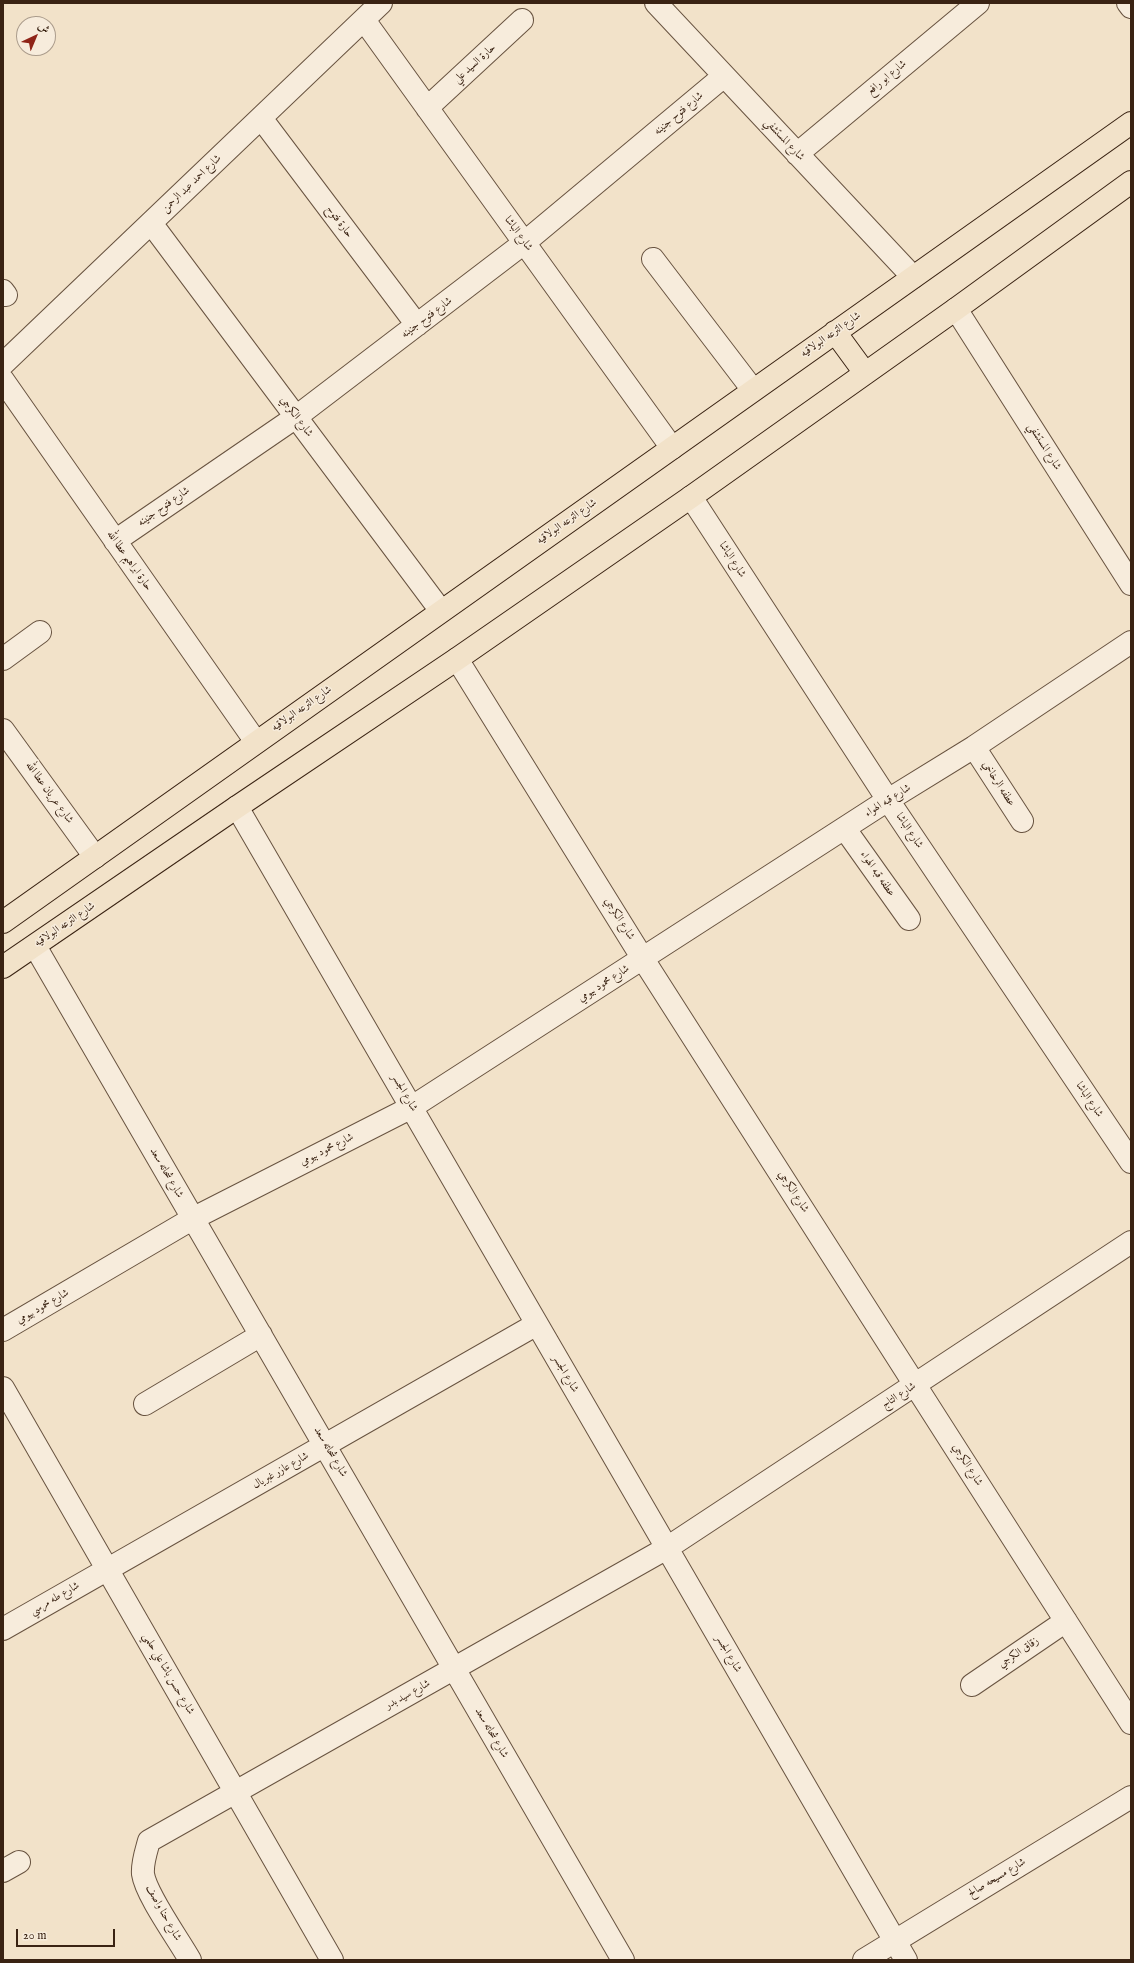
<!DOCTYPE html>
<html>
<head>
<meta charset="utf-8">
<style>
	body { margin:0 }
	#map { position:relative; width:1134px; height:1963px; overflow:hidden; background:#f2e2c9; font-family:"IM FELL English",Amiri,serif }
	canvas { display:block }
	.frame { position:absolute; inset:0; border:4px solid #3a2313; pointer-events:none }
	.north { position:absolute; left:16px; top:16px; width:40px; height:40px; box-sizing:border-box; background:#f7ecdc; border:1px solid #ab9c8c; border-radius:50%; rotate:44deg; font-size:11px; font-weight:700; line-height:16px; text-align:center; color:#3a2313 }
	.north::after { content:''; display:block; margin:auto; width:14px; height:18px; background:#8f2418; clip-path:polygon(50% 0,100% 100%,50% 72%,0 100%) }
	.scale { position:absolute; left:16px; top:1929px; width:99px; height:18px; box-sizing:border-box; border:2px solid #3a2313; border-top:0; padding-left:5px; font-size:12px; line-height:14px; white-space:nowrap; color:#3a2313; -webkit-text-stroke:3px #f7ecdc; paint-order:stroke }
</style>
</head>
<body>
<div id="map">
<canvas width="1134" height="1963"></canvas>
<div class="frame"></div>
<div class="north">ش</div>
<div class="scale">20 m</div>
</div>
<script>
const c = document.querySelector('canvas').getContext('2d');
c.lineJoin = 'round';
function trace(path, color, width, dash) {
  c.strokeStyle = color;
  c.lineWidth = width;
  c.lineCap = dash ? 'butt' : 'round';
  c.setLineDash(dash || []);
  c.stroke(path);
}
function drawText(font, color, halo, rows, align = 'center') {
  c.font = font + ' "IM FELL English",Amiri,serif';
  c.lineWidth = 3;
  c.setLineDash([]);
  c.textBaseline = 'middle';
  c.strokeStyle = halo;
  c.fillStyle = color;
  for (const [text, x, y, turn = 0] of rows) {
    c.save();
    c.translate(x, y);
    c.rotate((+turn || 0) * Math.PI / 180);
    c.textAlign = isNaN(turn) ? turn : align;
    if (halo) c.strokeText(text, 0, 0);
    c.fillText(text, 0, 0);
    c.restore();
  }
}
const minor = new Path2D(`
	M656,3L913,277
	M1128,3L1131,7
	M364,20L672,448
	M427,108L522,20
	M261,118L417,325
	M797,154L978,3
	M151,223L441,611
	M653,259L753,390
	M3,291L6,295
	M956,309L1131,584
	M3,364L381,3
	M3,380L256,742
	M691,497L888,800L1131,1162
	M115,541L296,417L524,243L724,76
	M3,659L40,632
	M457,659L643,959L1131,1723
	M3,730L95,857
	M974,747L1022,821
	M237,807L906,1960
	M845,829L909,919
	M35,946L623,1960
	M3,1330L192,1219L412,1107L888,800L974,747L1131,642
	M3,1388L332,1960
	M145,1404L261,1335
	M3,1629L537,1324
	M972,1685L1066,1621
	M3,1871L19,1862
	M190,1960C179,1940 146,1895 143,1874C142,1863 146,1852 149,1841L667,1548L1131,1242
	M864,1960L1131,1797`);
const major = new Path2D(`
	M835,332L865,373
	M3,922L1131,123
	M3,967L237,807L457,659L691,497L956,309L1131,182`);
trace(minor, '#685340', 24);
trace(major, '#3a2313', 24);
trace(minor, '#f7ecdc', 22);
trace(major, '#f2e2c9', 22);
drawText('11px', '#3a2313', '#f7ecdc', [
	["حارة السيد علي",475,64,-42],
	["شارع ابو رافع",887,78,-40],
	["شارع فتوح جنينه",679,114,-40],
	["شارع المستشفي",784,140,47],
	["شارع احمد عبد الرحمن",192,184,-44],
	["حارة فتوح",339,222,53],
	["شارع الباشا",518,234,54],
	["شارع فتوح جنينه",427,318,-37],
	["شارع الترعه البولاقيه",831,335,-35],
	["شارع الكرجي",296,417,53],
	["شارع المستشفي",1044,447,58],
	["شارع فتوح جنينه",164,507,-35],
	["شارع الترعه البولاقيه",567,522,-35],
	["شارع الباشا",732,560,57],
	["حارة ابراهيم عطا الله",129,561,55],
	["شارع الترعه البولاقيه",302,709,-35],
	["عطفه الرخاخي",998,784,57],
	["شارع عريان عطا الله",49,793,54],
	["شارع قبه الهواء",888,801,-32],
	["شارع الباشا",909,831,56],
	["عطفه قبه الهواء",877,874,55],
	["شارع الكرجي",619,919,58],
	["شارع الترعه البولاقيه",65,925,-34],
	["شارع محمود بيومي",604,984,-33],
	["شارع الجسر",404,1093,60],
	["شارع الباشا",1089,1100,56],
	["شارع محمود بيومي",327,1150,-27],
	["شارع شحاته سعد",166,1173,60],
	["شارع الكرجي",793,1192,57],
	["شارع محمود بيومي",43,1307,-30],
	["شارع الجسر",565,1374,60],
	["شارع التاج",899,1396,-33],
	["شارع شحاته سعد",330,1452,60],
	["شارع الكرجي",967,1465,58],
	["شارع عازر غبريال",281,1471,-30],
	["شارع طه مرسي",55,1599,-30],
	["زقاق الكرجي",1019,1653,-34],
	["شارع الجسر",728,1654,60],
	["شارع حسن باشا علي حلمي",168,1674,60],
	["شارع سيد بدر",408,1695,-29],
	["شارع شحاته سعد",491,1733,60],
	["شارع مسيحه صالح",997,1878,-31],
	["شارع حنا واصف",163,1913,61]
]);
</script>
</body>
</html>
